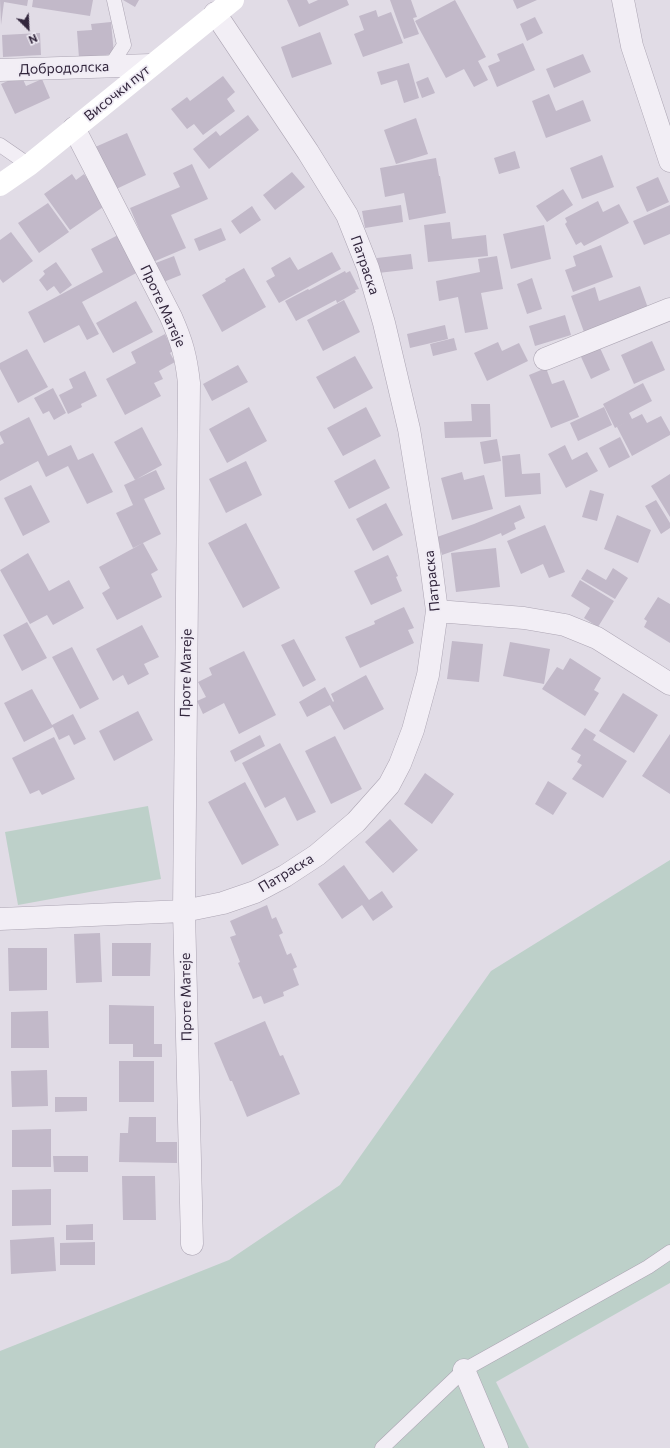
<!DOCTYPE html>
<html>
<head>
<meta charset="utf-8">
<style>
	body { margin:0 }
	#map { position:relative; width:670px; height:1448px; overflow:hidden; background:#e1dce6; font-family:Commissioner,sans-serif }
	canvas { display:block }
	.north { position:absolute; left:8px; top:8px; width:40px; height:40px; -webkit-text-stroke:3px #efebf4; paint-order:stroke; rotate:156deg; font-size:11px; font-weight:700; line-height:16px; text-align:center; color:#32263c }
	.north::after { content:''; display:block; margin:auto; width:14px; height:18px; background:#32263c; clip-path:polygon(50% 0,100% 100%,50% 72%,0 100%) }
</style>
</head>
<body>
<div id="map">
<canvas width="670" height="1448"></canvas>
<div class="north">N</div>
</div>
<script>
const c = document.querySelector('canvas').getContext('2d');
c.lineJoin = 'round';
function paint(path, color) {
  c.fillStyle = color;
  c.fill(path, 'evenodd');
}
function trace(path, color, width, dash) {
  c.strokeStyle = color;
  c.lineWidth = width;
  c.lineCap = dash ? 'butt' : 'round';
  c.setLineDash(dash || []);
  c.stroke(path);
}
function drawText(font, color, halo, rows, align = 'center') {
  c.font = font + ' Commissioner,sans-serif';
  c.lineWidth = 3.5;
  c.setLineDash([]);
  c.textBaseline = 'middle';
  c.strokeStyle = halo;
  c.fillStyle = color;
  for (const [text, x, y, turn = 0] of rows) {
    c.save();
    c.translate(x, y);
    c.rotate((+turn || 0) * Math.PI / 180);
    c.textAlign = isNaN(turn) ? turn : align;
    if (halo) c.strokeText(text, 0, 0);
    c.fillText(text, 0, 0);
    c.restore();
  }
}
paint(new Path2D(`
	M148,806L161,879L18,905L5,832Z
	M670,860V1283L496,1382L529,1448H0V1351L229,1260L340,1185L491,971Z`), '#bdd0c9');
paint(new Path2D(`
	M0,0H28L27,6L4,2L1,25Z
	M33,0H93L90,16L32,7Z
	M123,0H139L135,7Z
	M287,0H307L309,4L318,0H347L349,5L299,27Z
	M390,0H411L417,17L413,18L419,34L404,39Z
	M455,0L486,57L478,61L488,80L474,87L464,69L446,78L415,21Z
	M513,0H537L517,9Z
	M376,10L378,17L391,12L403,43L363,57L354,34L364,30L359,16Z
	M535,17L543,33L527,41L520,24Z
	M111,22L114,54L79,58L77,31L92,30L91,24Z
	M320,32L332,64L292,78L281,47Z
	M40,33L41,55L3,57L2,35Z
	M523,43L535,70L497,87L488,66L500,61L497,54Z
	M583,54L591,72L554,88L546,69Z
	M409,63L419,98L404,103L397,80L381,85L377,72Z
	M21,75L26,86L42,79L50,98L15,114L1,84Z
	M223,76L235,92L227,99L235,111L203,135L194,124L187,129L171,109L187,97L190,101Z
	M428,77L435,93L422,98L416,82Z
	M549,94L556,111L583,100L591,121L546,138L532,101Z
	M248,115L259,130L209,169L193,149L216,131L220,136Z
	M416,118L428,154L396,164L384,130Z
	M127,133L146,175L112,191L93,148Z
	M515,151L520,168L499,174L494,158Z
	M602,155L614,187L582,199L570,168Z
	M436,158L439,176H440L446,213L409,220L404,193L385,197L380,168Z
	M192,164L208,199L171,215L186,248L153,262L130,208L180,187L173,173Z
	M292,172L305,187L275,210L263,195Z
	M72,174L76,180L84,174L106,205L70,230L44,194Z
	M658,177L669,202L647,212L636,187Z
	M563,189L573,205L547,222L536,206Z
	M598,201L603,212L619,204L629,223L584,246L581,242L576,245L565,224L567,222L565,218Z
	M48,203L69,232L39,253L18,223Z
	M401,205L403,222L365,228L362,211Z
	M670,205V234L644,245L633,221Z
	M252,206L261,220L240,234L231,221Z
	M450,222L452,239L486,235L488,256L428,262L424,225Z
	M544,225L551,259L511,269L503,234Z
	M221,228L226,240L199,251L194,239Z
	M11,232L33,261L3,283L0,279V240Z
	M120,234L140,271L82,302L99,334L87,340L79,325L44,343L28,312L103,272L91,249Z
	M601,245L613,277L573,292L565,270L576,266L573,256Z
	M332,252L341,269L279,303L266,281L275,276L271,268L290,257L298,270Z
	M411,254L413,269L378,273L377,258Z
	M174,256L181,275L161,283L153,264Z
	M497,256L503,289L481,293L488,329L465,333L458,297L439,301L436,281L480,272L478,259Z
	M56,262L72,285L60,294L54,286L47,291L39,280L45,274L43,271Z
	M244,268L266,307L222,332L202,295L226,281L225,279Z
	M345,271L346,273L350,271L359,289L355,290L356,292L337,303L336,300L296,321L285,301L308,289L309,290Z
	M532,278L542,309L527,314L517,284Z
	M640,286L648,308L584,332L571,296L595,287L599,301Z
	M344,300L360,332L323,351L307,320Z
	M136,301L153,332L113,353L96,323Z
	M565,315L571,335L535,346L529,326Z
	M445,325L448,339L410,348L407,334Z
	M165,334L173,351L170,353L175,362L159,371L163,379L154,383L161,396L125,415L106,379L136,363L131,352Z
	M454,338L457,350L433,356L430,344Z
	M596,339L610,370L591,379L577,348Z
	M652,341L665,370L634,384L621,355Z
	M498,342L502,351L519,343L528,361L487,381L474,353Z
	M27,349L48,387L18,403L0,369V363Z
	M355,356L373,388L334,409L316,377Z
	M238,365L248,382L212,401L203,384Z
	M546,368L552,384L564,380L579,417L551,428L529,375Z
	M85,371L97,396L81,404L82,407L68,414L59,395L73,388L69,379Z
	M643,383L652,401L629,413L632,419L642,414L647,423L661,416L670,432V435L632,456L617,427L630,420L615,428L603,404Z
	M53,388L66,413L54,420L49,411L43,414L34,398Z
	M471,404H490L491,437L445,438L444,422L472,421Z
	M249,407L267,441L227,463L209,429Z
	M366,407L381,436L343,456L327,428Z
	M604,407L612,425L578,441L570,423Z
	M29,417L48,456L71,445L78,460L93,453L113,492L87,504L68,466L46,477L38,461L0,481V445L4,443L0,435V432Z
	M142,427L162,465L135,480L114,442Z
	M620,437L630,457L609,468L599,448Z
	M497,439L501,461L484,464L480,442Z
	M565,445L572,460L587,452L598,471L566,488L548,454Z
	M520,454L522,474L540,473L541,494L505,497L502,456Z
	M375,459L390,488L349,509L334,481Z
	M246,461L262,495L226,513L209,479Z
	M156,470L165,489L144,499L161,534L133,548L116,513L133,505L124,485Z
	M462,472L464,480L484,475L493,509L452,520L441,478Z
	M670,474V517L651,486Z
	M31,485L50,522L23,536L4,498Z
	M590,490L604,494L597,521L582,517Z
	M656,500L670,523V528L661,534L645,506Z
	M386,503L403,535L373,551L356,519Z
	M520,505L525,518L514,523L516,529L502,536L501,533L482,541L442,555L437,537L474,524Z
	M617,515L651,530L638,563L604,549Z
	M246,523L280,588L243,608L208,543Z
	M545,525L565,572L549,578L543,564L521,574L507,541Z
	M143,543L158,570L151,574L162,597L117,620L102,593L110,588L99,567Z
	M496,548L500,587L456,592L451,553Z
	M28,553L49,591L69,580L84,608L53,625L47,615L30,624L0,570Z
	M388,555L398,576L396,577L402,591L371,605L354,571Z
	M613,568L628,578L615,599L581,579L587,569L606,580Z
	M580,580L614,601L598,627L584,618L590,608L571,596Z
	M658,597L670,604V643L644,627L647,621L644,619Z
	M404,607L414,628L408,630L414,643L360,668L345,637L375,624L374,621Z
	M27,622L47,658L22,671L3,635Z
	M142,625L159,657L144,664L149,674L128,685L123,675L113,681L96,649Z
	M294,639L316,680L303,687L281,645Z
	M452,641L483,644L479,682L447,679Z
	M510,642L550,649L544,684L503,676Z
	M72,647L99,699L80,709L52,657Z
	M244,651L276,715L239,734L224,703L203,714L197,701L206,697L198,682L212,675L209,668Z
	M570,658L601,678L594,690L599,693L585,716L542,689L557,667L563,670Z
	M366,675L384,709L344,730L330,705L307,717L299,702L325,687L333,702L334,701L331,694Z
	M32,689L52,725L73,714L86,739L74,745L69,735L59,740L53,727L24,742L4,703Z
	M623,693L658,715L634,753L599,731Z
	M138,711L153,740L114,761L99,731Z
	M585,728L596,735L593,740L627,761L603,798L572,779L582,765L577,762L581,755L571,749Z
	M670,734V794L642,776Z
	M260,735L265,746L235,762L230,751Z
	M335,736L362,789L331,804L305,751Z
	M54,737L75,779L42,795L39,790L30,794L12,758Z
	M280,743L316,812L297,821L285,797L265,808L242,763Z
	M425,773L454,794L432,824L404,804Z
	M548,781L567,793L553,815L535,804Z
	M245,782L279,845L242,865L208,802Z
	M390,819L418,850L393,873L365,842Z
	M344,865L369,900L382,891L393,907L373,921L362,905L342,919L318,884Z
	M267,905L272,919L276,917L283,933L279,935L287,955L291,953L297,967L293,969L299,985L283,992L284,996L264,1004L261,996L253,999L238,963L240,962L230,937L236,935L230,921Z
	M100,933L102,982L76,983L74,934Z
	M112,943H151L150,976H112Z
	M8,948H47V990L9,991Z
	M109,1005L154,1006V1044H162V1057H133V1044H109Z
	M48,1011L49,1048H11V1012Z
	M265,1021L280,1056L283,1055L300,1094L247,1117L232,1081H230L214,1043Z
	M119,1061H154V1102H119Z
	M47,1070L48,1106L12,1107L11,1071Z
	M55,1097H87V1111L55,1112Z
	M129,1117H156V1142H177V1163L119,1162L120,1133H128Z
	M51,1129V1167H12V1130Z
	M53,1156H88V1172H54Z
	M122,1176H155L156,1220H123Z
	M51,1189V1225L12,1226V1190Z
	M93,1224V1240H66V1225Z
	M54,1237L56,1271L11,1274L10,1240Z
	M95,1242V1265H60V1243Z`), '#c2b9c9');
const service = new Path2D(`
	M111,65L124,45L114,0
	M0,145L29,165
	M382,1448L464,1370L648,1267L670,1252`);
const minor = new Path2D(`
	M623,0L632,46L670,161
	M0,70L151,65
	M74,128L171,317C182,342 186,356 189,383L184,911L192,1244
	M545,359L670,309
	M437,611L524,618L565,625L597,638L670,684
	M0,919L184,911L223,903L255,892L285,876L317,855L356,822L389,785L400,764L413,730L428,675L437,611L430,557L409,429L384,323L368,268L347,215L308,152L215,13
	M464,1370L497,1448`);
trace(service, '#aca5b3', 15);
trace(minor, '#aca5b3', 23);
trace(service, '#f2eef5', 14);
trace(minor, '#f2eef5', 22);
trace(new Path2D(`
	M0,185L29,165L233,0`), '#fff', 22);
drawText('14px', '#32263c', '#efebf4', [
	["Добродолска",64,68,-2],
	["Височки пут",117,93,-39],
	["Патраска",365,265,71],
	["Проте Матеје",163,306,65],
	["Патраска",432,581,-96],
	["Проте Матеје",186,673,-89],
	["Патраска",286,873,-31],
	["Проте Матеје",186,997,-91]
]);
</script>
</body>
</html>
